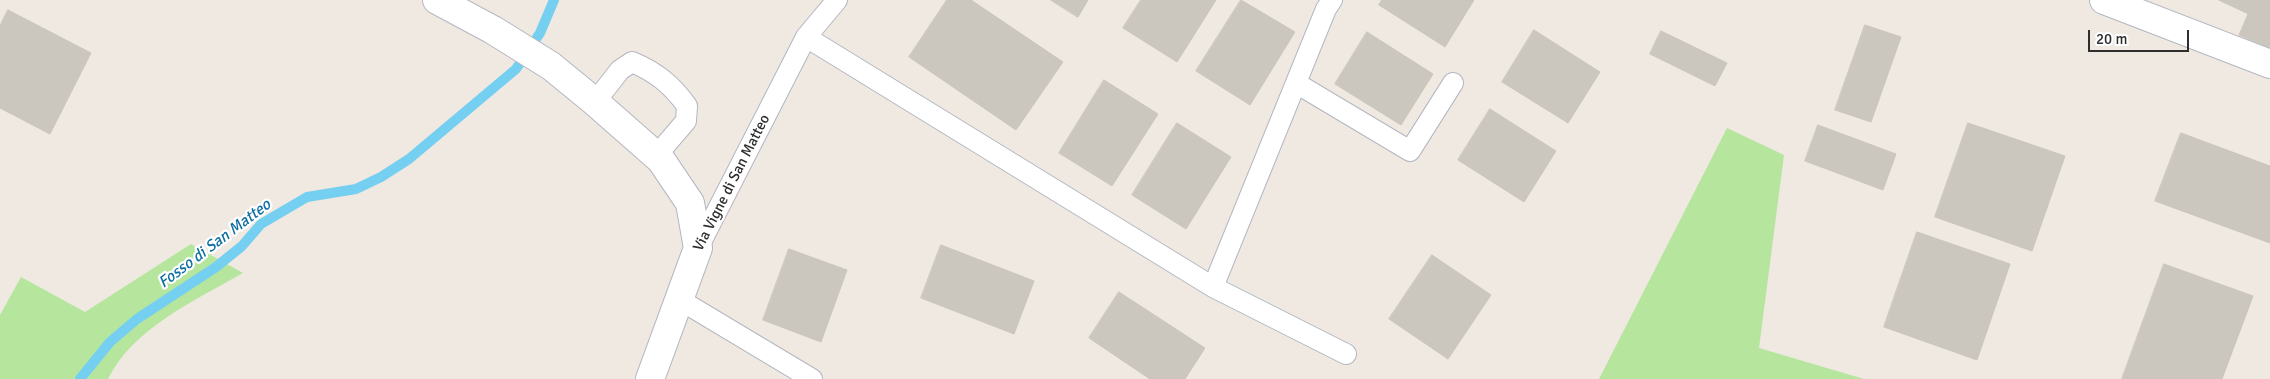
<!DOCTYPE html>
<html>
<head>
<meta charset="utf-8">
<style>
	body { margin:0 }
	#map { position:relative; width:2270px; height:379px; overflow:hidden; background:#efe9e1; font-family:Signika,sans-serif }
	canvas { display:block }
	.scale { position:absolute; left:2088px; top:30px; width:101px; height:22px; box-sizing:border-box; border:2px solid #2e2e2e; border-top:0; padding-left:6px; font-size:15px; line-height:18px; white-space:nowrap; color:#2e2e2e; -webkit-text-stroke:4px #fff; paint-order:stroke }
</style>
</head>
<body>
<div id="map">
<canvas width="2270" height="379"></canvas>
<div class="scale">20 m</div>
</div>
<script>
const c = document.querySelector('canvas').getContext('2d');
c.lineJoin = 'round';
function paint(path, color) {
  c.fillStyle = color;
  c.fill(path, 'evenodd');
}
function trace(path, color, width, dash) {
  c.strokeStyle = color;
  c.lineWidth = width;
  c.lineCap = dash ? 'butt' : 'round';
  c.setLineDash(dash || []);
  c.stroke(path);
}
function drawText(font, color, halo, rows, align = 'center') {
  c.font = font + ' Signika,sans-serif';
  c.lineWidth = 4.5;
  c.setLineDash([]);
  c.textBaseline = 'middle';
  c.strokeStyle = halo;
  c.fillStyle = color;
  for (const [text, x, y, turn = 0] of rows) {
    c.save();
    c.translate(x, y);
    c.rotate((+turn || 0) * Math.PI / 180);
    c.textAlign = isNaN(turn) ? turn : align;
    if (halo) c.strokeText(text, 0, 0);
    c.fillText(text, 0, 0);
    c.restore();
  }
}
paint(new Path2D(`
	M1727,128L1784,155L1759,348L1864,379H1599Z
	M191,244L243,273C196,300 133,328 108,379H0V315L21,277L85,312Z`), '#b6e59e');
trace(new Path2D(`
	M80,379L110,342L137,319L216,267L242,246L261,224L307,197L356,189L381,177L409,159L516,69L540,33L554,0`), '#75cff0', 10);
const building = new Path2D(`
	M947,0H971L1063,62L1016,130L909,57Z
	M1051,0H1088L1078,17Z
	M1141,0H1216L1177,62L1123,28Z
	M1241,0L1295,32L1250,105L1196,71Z
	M1382,0H1474L1445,47L1379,5Z
	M2219,0H2270V48L2239,35L2248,14Z
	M8,10L91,53L50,134L0,108V26Z
	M1865,25L1901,37L1871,122L1835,110Z
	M1534,30L1600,72L1568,123L1502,82Z
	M1661,31L1727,63L1715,86L1650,54Z
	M1367,32L1433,74L1401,125L1335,84Z
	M1104,80L1158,114L1112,186L1059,153Z
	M1490,109L1556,151L1524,202L1458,160Z
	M1177,123L1231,157L1186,229L1132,195Z
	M1968,123L2065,156L2032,251L1935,217Z
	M1818,125L1896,154L1883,190L1805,161Z
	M2181,133L2270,166V243L2155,201Z
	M1917,232L2010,264L1977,360L1884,327Z
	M941,245L1034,281L1014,334L921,298Z
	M789,249L847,270L821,342L763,320Z
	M1432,255L1491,295L1448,359L1389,319Z
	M2164,264L2253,296L2222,379H2122Z
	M1119,292L1205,348L1185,379H1150L1089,338Z`);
paint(building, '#cbc7bf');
trace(building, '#cbc5ba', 1);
const service = new Path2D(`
	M806,37L1213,287L1326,9L1332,0
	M1296,83L1410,151L1453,83
	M595,102L620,70L632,62C656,72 672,85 687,106L686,121L656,156
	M698,248L806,37L837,0
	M1213,287L1346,354
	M680,300L812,379`);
const minor = new Path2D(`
	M437,0L493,30L551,66L595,102L661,160L690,203L698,248L650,379
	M2104,0L2270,64`);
trace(service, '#b4b7c1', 22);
trace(minor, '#b4b7c1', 30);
trace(service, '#fff', 20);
trace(minor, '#fff', 28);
drawText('15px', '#2e2e2e', '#fff', [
	["Via Vigne di San Matteo",732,183,-63]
]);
drawText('italic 16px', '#0d6fa3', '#fff', [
	["Fosso di San Matteo",215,244,-37]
]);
</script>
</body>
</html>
